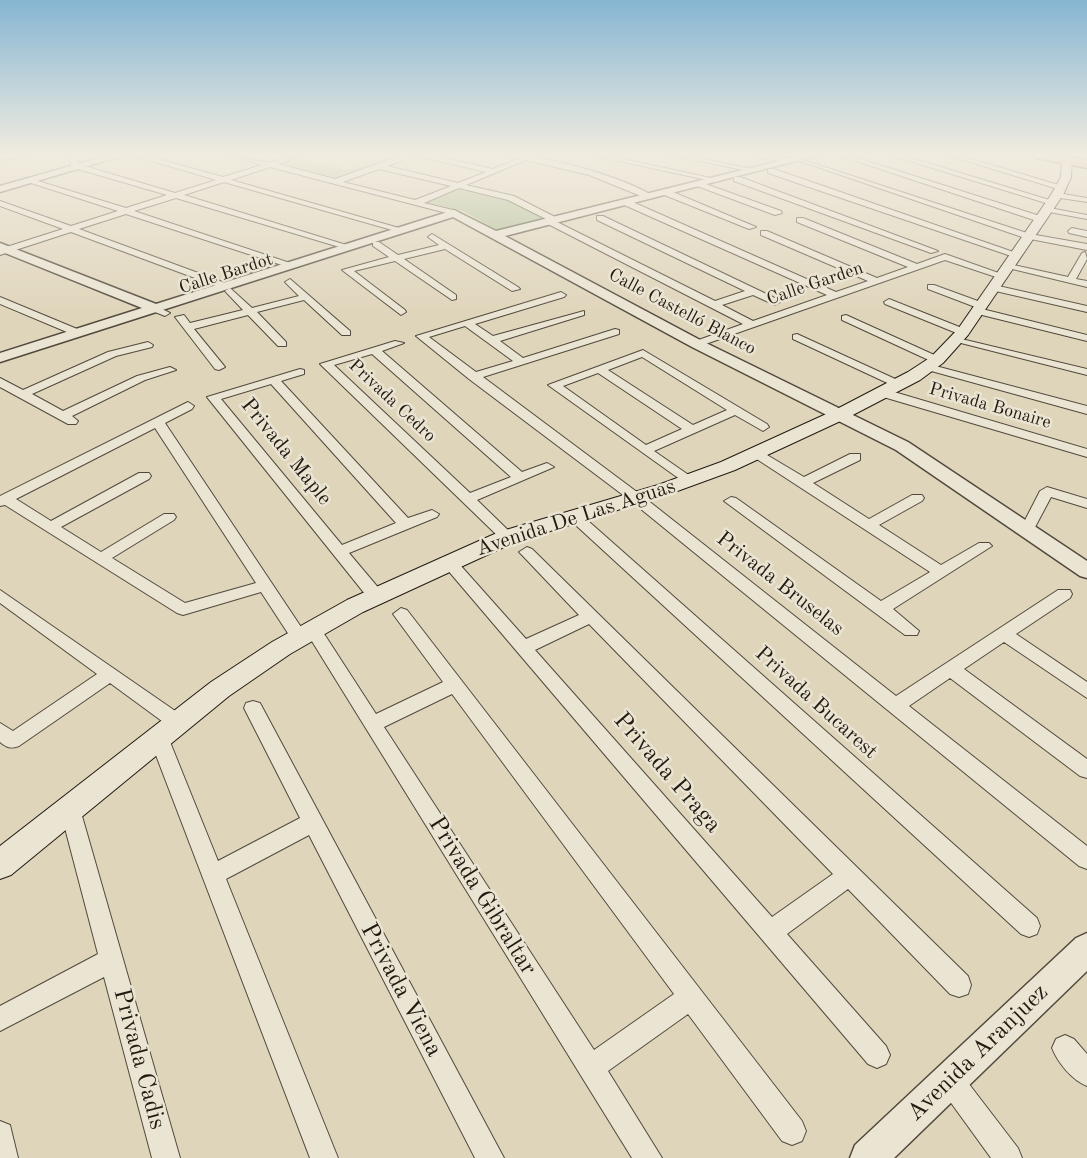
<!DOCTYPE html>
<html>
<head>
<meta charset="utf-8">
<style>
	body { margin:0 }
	canvas { display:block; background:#dfd5bb }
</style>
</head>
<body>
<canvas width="1087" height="1158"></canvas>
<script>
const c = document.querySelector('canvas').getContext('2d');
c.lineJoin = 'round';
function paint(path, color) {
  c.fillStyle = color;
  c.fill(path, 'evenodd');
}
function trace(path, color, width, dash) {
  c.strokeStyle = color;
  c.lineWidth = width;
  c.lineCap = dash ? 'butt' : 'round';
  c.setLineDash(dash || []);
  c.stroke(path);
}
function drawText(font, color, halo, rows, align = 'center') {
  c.font = font + ' "Old Standard TT",serif';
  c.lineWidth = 5;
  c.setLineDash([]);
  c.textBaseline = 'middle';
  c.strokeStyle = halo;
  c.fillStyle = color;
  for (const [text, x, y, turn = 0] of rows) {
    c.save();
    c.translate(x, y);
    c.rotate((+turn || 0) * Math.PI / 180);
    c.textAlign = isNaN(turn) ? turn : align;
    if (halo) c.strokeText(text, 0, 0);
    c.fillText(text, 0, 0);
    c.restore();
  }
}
paint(new Path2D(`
	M382,154H405L335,179L279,165L298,158L346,170L387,156Z
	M460,188L509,201L543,219L497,230L463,211L425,202Z`), '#afbe92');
const minor = new Path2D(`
	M17,154H40L0,160V156Z
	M71,154H77L78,164L175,193L216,180L129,154H140L223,177L262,165L227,154C241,154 258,164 272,162C284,160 294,154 306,154L278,164L335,179L406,154H426L493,169L518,159L504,154C540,154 622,176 653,196L646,198L589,175L526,160L466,185L514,196L557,218V222L715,301L745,291L597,220V216H603L779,300L780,302L775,305L753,295L722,305L753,321L827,295L622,204V200H628L836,292L868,281L761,235V231H767L877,278L908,267L797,222V218H803L917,264L945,254L1007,276L999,278L945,260L697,347L692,344L693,342L743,324L546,223V219L508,200L459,188L424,203L457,211L458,213L454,215L270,167L231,180L406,230L399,232L224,182L184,195L353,247L346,249L176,198L134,211L296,265L288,267L126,214L79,229L228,284V288H222L71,232L0,255V249L63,229L0,206V201L71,226L118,211L28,182V178L126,208L167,195L71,167ZM415,156H417L486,172L458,183L387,166ZM379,169L451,186L415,200L343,182Z
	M587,154H600L720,180L716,182Z
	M665,154H679L757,170L753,172Z
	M746,154H761L793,161L789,163Z
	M845,154L1043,217L1044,219L1037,221L838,155Z
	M887,154H898L1056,202L1049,204Z
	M944,154H955L1065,187L1058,189Z
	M797,158L1030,234L1087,244V250L1025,238L797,160Z
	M768,169H774L1022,255L1014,257L768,173Z
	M734,177H740L938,251L931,253L734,181Z
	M700,182L781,211L782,213L775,215L697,186Z
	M662,190H668L756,227L749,229L662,194Z
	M1057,193L1087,198V202L1054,197Z
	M1044,207L1087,215V219L1044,211Z
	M1072,228L1087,231V237L1069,233L1068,231Z
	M432,234L518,287L520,289L512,291L445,249L404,259L456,295V299L452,300L395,261L354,271L405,310L406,312L401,315L342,270L389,257L373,246V242H379L398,255L439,245L428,237Z
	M1085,252L1087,259L1076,279L1087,281V287L1004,267L1009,264L1068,277L1082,253Z
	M290,279L350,331V335H342L304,300L257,312L286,342V346H278L248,315L194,329L225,367L219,370L215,369L175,317L184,315L190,323L243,310L225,291L230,288L252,308L299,296L285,282Z
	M928,285H934L986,304L987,306L982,309L1087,335V341L974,313L973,311L978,308L928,289Z
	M994,285L1087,306V312L991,290L989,288Z
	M561,292L566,295L564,297L475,324L493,336L584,311V315L500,341L523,358L615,329L619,330V334L483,377L641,495L896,696L1058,590H1070L1072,594L1070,598L1016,634L1087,682V698L1004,642L964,669L1087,759V778L1080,776L950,678L909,706L1087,846V869L1079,866L631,501L469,379L416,336ZM465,326L513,361L476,372L429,337Z
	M0,297L82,331L83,333L74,335L0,304Z
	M889,299L967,330L968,332L959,334L885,304L884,302Z
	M154,305L170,313L165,316L150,310L149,308Z
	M846,315L941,358L943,360L933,362L842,320V316Z
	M797,334L904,383L906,385L904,387H896L793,339V335Z
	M953,337L1087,369V375L953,341Z
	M395,341L404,343L382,351L522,472L547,463L554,467L477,500L512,534L514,537L512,540H502L320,364ZM372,354L511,477L470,493L334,365Z
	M148,342L153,345L152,347L116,356L32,394L63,411L137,376L170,367L176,370L145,380L72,416L78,421L76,424H68L0,387V378L23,390L108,352Z
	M643,350L767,424L769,427L763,431L735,415L654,451L693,478L695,481L688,485L548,385ZM642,357L727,410L693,425L608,370ZM598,373L682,429L646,445L563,386Z
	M928,364L1087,406V414L924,369L922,367Z
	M300,369L304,370V374L281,381L408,518L432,510L439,514L437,517L349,553L381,591L383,595L381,599H369L207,397ZM271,384L396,523L342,545L221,399Z
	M884,389L1087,449V457L880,396V390Z
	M188,402L194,406L192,409L165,423L305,633L307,637L305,641H293L261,592L183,615L177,613L5,505L0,506V496ZM155,428L256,583L185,603L112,558L174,520L176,517L174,514H164L101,552L61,527L149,479L151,476L149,473H139L51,521L16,499Z
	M757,449L804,477L850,454H860V460L813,483L869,519L912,495H922L924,498L922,501L879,525L941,565L979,543H989L992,546L893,609L919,631L917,635H905L724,501L731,497L736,498L881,601L930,572L752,456L750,453Z
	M1047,487L1087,499V508L1051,497L1033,531H1023L1021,528L1040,491Z
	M573,511L578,512L1037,918L1040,926L1037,934L1029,937L1021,934L568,518L566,515L568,512Z
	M527,547L532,549L968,976L971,985L968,994L959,997L950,994L848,889L787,934L886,1046L890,1055L886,1064L877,1068L868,1064L440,561L443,557H453L526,639L579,615L522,555L519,552ZM589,624L833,874L772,917L535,650Z
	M0,590L184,717L186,722L184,727L177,729L170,727L110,683L19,746C11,749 7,748 0,742V723L13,731L97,674L0,603Z
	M401,608L407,610L802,1121L806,1131L802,1141L792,1145L782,1141L688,1014L608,1071L662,1158H632L305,630L307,626H319L376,714L443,682L393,614ZM452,694L674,994L594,1050L384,727Z
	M253,701L260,703L504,1158H475L309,835L226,879L338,1158H310L149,737L152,732L159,729L166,732L218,861L300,818L244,708L246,703Z
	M70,800L77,803L80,809L180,1158H152L104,977L0,1031V1006L98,954L60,809L63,803Z
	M1065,1035L1074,1039L1087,1054V1086C1072,1080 1058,1063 1052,1048L1056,1039Z
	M950,1067L959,1071L1018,1148L1022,1158H991L941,1089L937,1080L941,1071Z
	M0,1121L10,1125L18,1158H0Z`);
const tertiary = new Path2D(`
	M113,154H128L0,192V186Z
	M807,154H823L505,236L702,341L908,442L1087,561V578L1080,576L896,450L692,347L453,217L0,362V353L142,308L0,251V243L156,304L454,210L496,231Z
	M1087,933V971L894,1158H850L855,1145L1076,938Z`);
const secondary = new Path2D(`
	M1067,157L1072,160L1071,177L1063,195L968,335L943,363L920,380L847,418L735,470L672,493L515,542L363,612L290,654L229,696L11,875L0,879V846L211,682L272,642L347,600L499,532L658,485L721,462L835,410L908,372L931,357L958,329L1051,195L1061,177L1062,160Z`);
const trunk = new Path2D(`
	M1031,154H1056L1087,160V168L1037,158Z`);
trace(minor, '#52493c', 2);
trace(tertiary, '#52493c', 3);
trace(secondary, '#231a11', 2);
trace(trunk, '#231a11', 3);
paint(minor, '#eae4d3');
paint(tertiary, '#eae4d3');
paint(secondary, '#eae4d3');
paint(trunk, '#e0ba7e');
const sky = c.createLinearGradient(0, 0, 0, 316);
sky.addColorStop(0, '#86b6d3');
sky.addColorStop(0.49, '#f1ece0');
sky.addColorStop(1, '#f1ece000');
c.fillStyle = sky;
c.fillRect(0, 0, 1087, 316);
drawText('18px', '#231a11', '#eae4d3', [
	["Calle Bardot",226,274,-18],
	["Calle Garden",815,284,-19],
	["Calle Castelló Blanco",682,312,28],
	["Privada Cedro",392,401,43],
	["Privada Bonaire",990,406,16]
]);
drawText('21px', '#231a11', '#eae4d3', [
	["Privada Maple",286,452,51],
	["Avenida De Las Aguas",576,518,-18],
	["Privada Bruselas",780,584,38],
	["Privada Bucarest",816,703,42]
]);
drawText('24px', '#231a11', '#eae4d3', [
	["Privada Praga",667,773,49],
	["Privada Gibraltar",482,896,58],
	["Privada Viena",401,990,62],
	["Avenida Aranjuez",978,1053,-44],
	["Privada Cadis",139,1059,75]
]);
</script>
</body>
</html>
